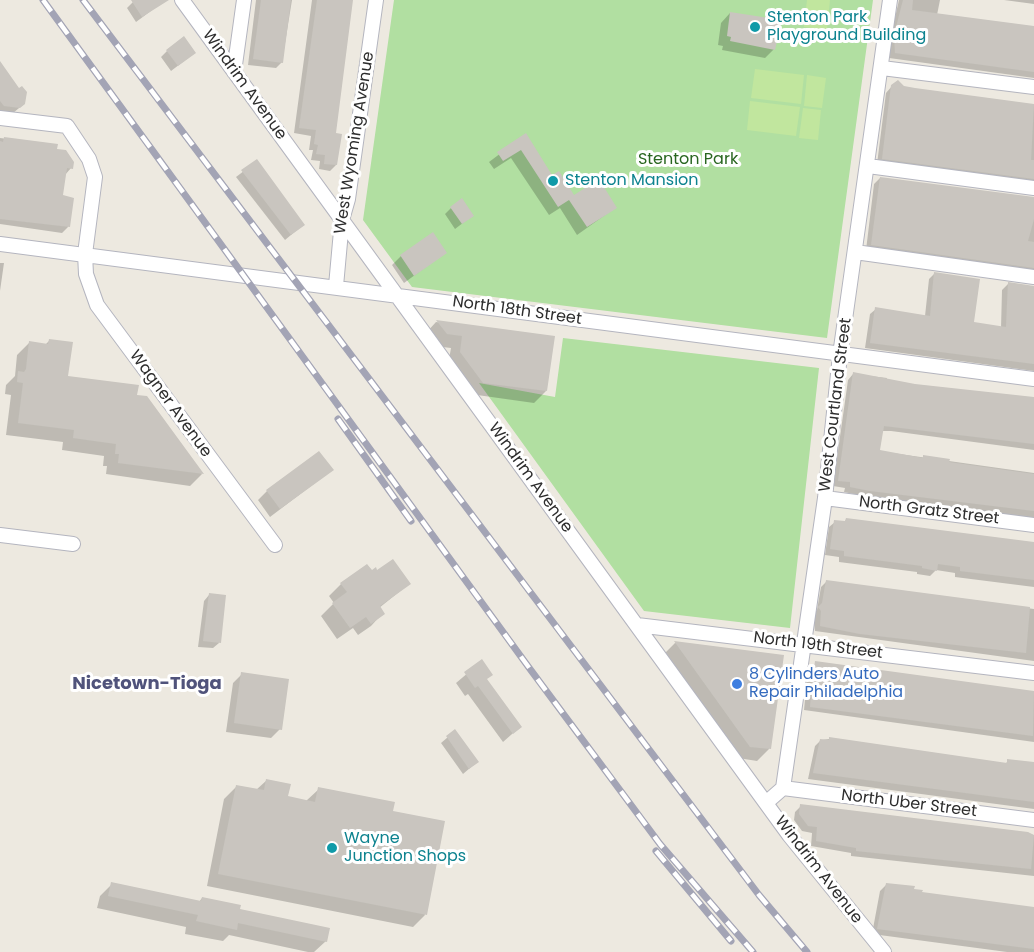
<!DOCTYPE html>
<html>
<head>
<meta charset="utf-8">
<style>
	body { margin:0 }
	canvas { display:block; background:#ede9e0 }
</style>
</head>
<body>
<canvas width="1034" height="952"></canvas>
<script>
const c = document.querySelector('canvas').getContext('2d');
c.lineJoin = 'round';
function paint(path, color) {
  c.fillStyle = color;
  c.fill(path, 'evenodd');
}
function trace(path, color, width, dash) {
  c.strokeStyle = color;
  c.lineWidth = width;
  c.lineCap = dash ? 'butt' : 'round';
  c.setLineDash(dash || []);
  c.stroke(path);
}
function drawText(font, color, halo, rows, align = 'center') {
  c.font = font + ' Poppins,sans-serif';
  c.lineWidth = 6;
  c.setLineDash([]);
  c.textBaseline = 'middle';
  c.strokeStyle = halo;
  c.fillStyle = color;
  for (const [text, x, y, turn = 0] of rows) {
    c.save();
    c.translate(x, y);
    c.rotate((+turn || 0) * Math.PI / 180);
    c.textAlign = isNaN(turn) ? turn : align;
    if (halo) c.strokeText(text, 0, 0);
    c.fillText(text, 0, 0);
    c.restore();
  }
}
paint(new Path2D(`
	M394,0H873L827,338L412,287L363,220Z
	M563,338L819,368L790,628L644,611L479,383L555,397Z`), '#b1dfa1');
paint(new Path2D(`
	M807,0H830L827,30L804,27Z
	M755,69L804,75L801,104L751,98Z
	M807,75L826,78L822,108L804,106Z
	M750,101L800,107L796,136L747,130Z
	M803,108L821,110L818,140L799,138Z`), '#c1e69e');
paint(new Path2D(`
	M135,0H155L159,5L136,22L127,8Z
	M256,0H292L282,62L276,68L248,65Z
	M312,0H352L334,134L336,165L330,171L319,169L320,161L311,160L313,150H309L311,136L294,133Z
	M899,0H940L937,15L1034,28V78L889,58V44Z
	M1004,0H1034V4Z
	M730,13L780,22L774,49L765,58L722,50L723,46L718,45L721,23Z
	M167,51L188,58L171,71L161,57Z
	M0,65L24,104L13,113L0,111Z
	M892,86L1034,105V188L877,164L886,93Z
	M525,135L552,177L574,197L615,208L577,235L560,208L549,215L511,158L494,169L489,162Z
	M0,138L56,145L55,150L71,168L65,175L62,196L68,227L62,233L0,224Z
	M257,161L303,225L285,240L236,177Z
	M880,178L1034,198V277L866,250L874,184Z
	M451,208L472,216L455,229L445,214Z
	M445,253L404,283L392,265L401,256Z
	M0,263H4L0,291Z
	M934,274L973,323L1001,328L1002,290L1008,284L1034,287V371L865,348L870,314L876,309L925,316L929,279Z
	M436,322L553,337L546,391L534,403L470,394L448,365L451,348L434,346L425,334Z
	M49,341L67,377L146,398L202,474L190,486L106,474L107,466H103L104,456L62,450L63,442L6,435L11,395L5,394L6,385L15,376L17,355L29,343L45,345Z
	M853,374L887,378L886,381L1034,401V450L891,431H881L878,451L1034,473V518L863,496L844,492L845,488L833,486L848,380Z
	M332,470L270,517L258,500L267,491Z
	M846,520L1034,544V587L955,577V573L936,570L930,576L917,574V572L839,562V557L825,555L829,527L835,522L843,523Z
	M371,572L409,584L379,608L383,613L371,626L358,635L353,628L337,639L321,616L334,603L329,596L341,584Z
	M827,581L1034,609V661L815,631L813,614L817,610L821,587Z
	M209,595L219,643L213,648L198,647L204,601Z
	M675,643L782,657L769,749L757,761L738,758L663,655Z
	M482,661L486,680L520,727L503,742L468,694L465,696L456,683Z
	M816,663L1034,692V742L804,710L806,689L804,685L808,681L810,669Z
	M242,674L280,729L271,738L226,732L233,683Z
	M455,731L477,762L463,774L441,743Z
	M829,739L1005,764L1008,761L1034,764V809L808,779L815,746L821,740Z
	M267,780L287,797L306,801L319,789L391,812L425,915L413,927L207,886L224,799L237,786L256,790Z
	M801,806L1034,835V876L851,856V853L811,846L812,833L802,831L794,820L795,812Z
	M112,884L199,902L202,898L326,941L314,952H308L229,935L223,941L185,934L186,927L97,908L100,896Z
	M886,885L921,893L1034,909V952H1007L872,934L880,891Z`), '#0003');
paint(new Path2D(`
	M131,0H169L142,17Z
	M261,0H291L283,63L253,59Z
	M317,0H353L336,133L342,134L337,165L324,164L325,155L316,154L318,145L314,144L316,130L299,128Z
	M903,0H913L912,10L1034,26V72L895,53L894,35Z
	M730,12L782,20L775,50L730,41L731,37L727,36Z
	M184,36L196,53L178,66L166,50Z
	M0,61L19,88L22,86L27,92L25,104L20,108L4,106L0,101Z
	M898,80L904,86L915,88L1034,104L1031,160H1034V179L882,159L891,85Z
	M526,133L552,175L559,171L574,195L599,179L617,208L587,227L569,200L558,207L521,150L503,161L497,152Z
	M4,137L58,144L57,149L66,150L74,162L73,169L67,168L63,195L74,198L70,227L0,219V141L3,142Z
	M257,159L305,225L291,235L241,170Z
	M880,177L1034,197V219L1028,241L1034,242V268L871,245Z
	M462,198L474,216L462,224L450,207Z
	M433,232L447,253L414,276L400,255Z
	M934,272L980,279L974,322L1006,327L1008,282L1034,286V364L870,343L875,307L930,316Z
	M436,320L555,336L547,391L483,383L460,352L462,336L447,334Z
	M49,339L73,342L68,376L139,385L137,395L147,396L204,474L118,463L119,454H115L116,444L73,438L74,430L18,423L23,383L17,382L18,371L24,372L26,369L29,341L48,344Z
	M853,372L915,384L1034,397V444L884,426L880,450L923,458V455L950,459L949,462L1034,474V511L870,491L850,487V482L838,481Z
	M319,451L334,470L280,509L266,490Z
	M846,518L1034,542V580L960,571V567L938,564L937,571L922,568V566L844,556V551L830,549L834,520L845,521Z
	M393,559L411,584L380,606L385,614L371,624L366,617L350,628L332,603L347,592L340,583L367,564L372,570L376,567L377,570Z
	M826,580L1030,607L1026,653L860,634L820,626L821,611L818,607L822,603Z
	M209,593L226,595L221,643L203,641Z
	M674,641L784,655L771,749L750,747Z
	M482,659L493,675L487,679L522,727L513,734L478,686L475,688L464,672Z
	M815,661L1034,691L1033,736L810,707L812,683L809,678L813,675Z
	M241,672L289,679L282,730L234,723Z
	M455,729L479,762L469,769L446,736Z
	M829,737L1007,763V759L1034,762V802L813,773L820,739L829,740Z
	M266,779L291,784L288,796L315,802L318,787L395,802L393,811L445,821L427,915L218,874L236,785L264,790Z
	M800,804L1028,832L1034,835L1031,869L856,851V848L816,841L817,827L808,826L799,814Z
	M111,882L201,901L202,897L241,905L240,909L330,928L327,942L238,923L237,930L196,921L198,915L108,896Z
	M886,883L915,886L914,889L923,890L922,892L1034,907V949L877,929Z`), '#c9c5bf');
const minor = new Path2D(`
	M182,0L789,835L884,952
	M882,68L1034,87
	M234,72L244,0
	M0,118L67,126L89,159L95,177L85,254L86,274L97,305L275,545
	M868,166L1034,188
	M0,244L1034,379
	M855,252L1034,277
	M336,286L342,220L348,199L376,0
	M825,498L1034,525
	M0,535L73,544
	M637,625L1034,673
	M783,788L1034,820
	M767,802L783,788L825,498L840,355L890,0`);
trace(minor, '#b4b5bf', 16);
trace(minor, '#fff', 14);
const rail = new Path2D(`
	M43,0L530,669L660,844L753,952
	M83,0L759,895L807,952
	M338,419L411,521
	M656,851L731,941`);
trace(rail, '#a3a4b5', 7);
trace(rail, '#fff', 4.5, [14]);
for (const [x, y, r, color] of [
	[755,27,6,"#0f9aa8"],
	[553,181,6,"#0f9aa8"],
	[737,684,6,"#3f7fe0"],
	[332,848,6,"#0f9aa8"]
]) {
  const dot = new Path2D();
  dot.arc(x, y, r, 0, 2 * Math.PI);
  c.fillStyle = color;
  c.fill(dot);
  trace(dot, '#fff', 2);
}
drawText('16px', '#0d838f', '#fff', [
	["Stenton Park",767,18],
	["Playground Building",767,36],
	["Stenton Mansion",565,181],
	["Wayne",344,839],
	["Junction Shops",344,857]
], 'left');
drawText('16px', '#2d2d2d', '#fff', [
	["Windrim Avenue",244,85,54],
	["West Wyoming Avenue",355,143,-81],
	["North 18th Street",517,311,8],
	["Wagner Avenue",170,404,54],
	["West Courtland Street",836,405,-83],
	["Windrim Avenue",530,478,54],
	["North Gratz Street",929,511,7],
	["North 19th Street",818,646,7],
	["North Uber Street",909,804,7],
	["Windrim Avenue",818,870,52]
]);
drawText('16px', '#296620', '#fff', [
	["Stenton Park",688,160]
]);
drawText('16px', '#366cbe', '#fff', [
	["8 Cylinders Auto",749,675],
	["Repair Philadelphia",749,693]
], 'left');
drawText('bold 18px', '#50537b', '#fff', [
	["Nicetown-Tioga",147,684]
]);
</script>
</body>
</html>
